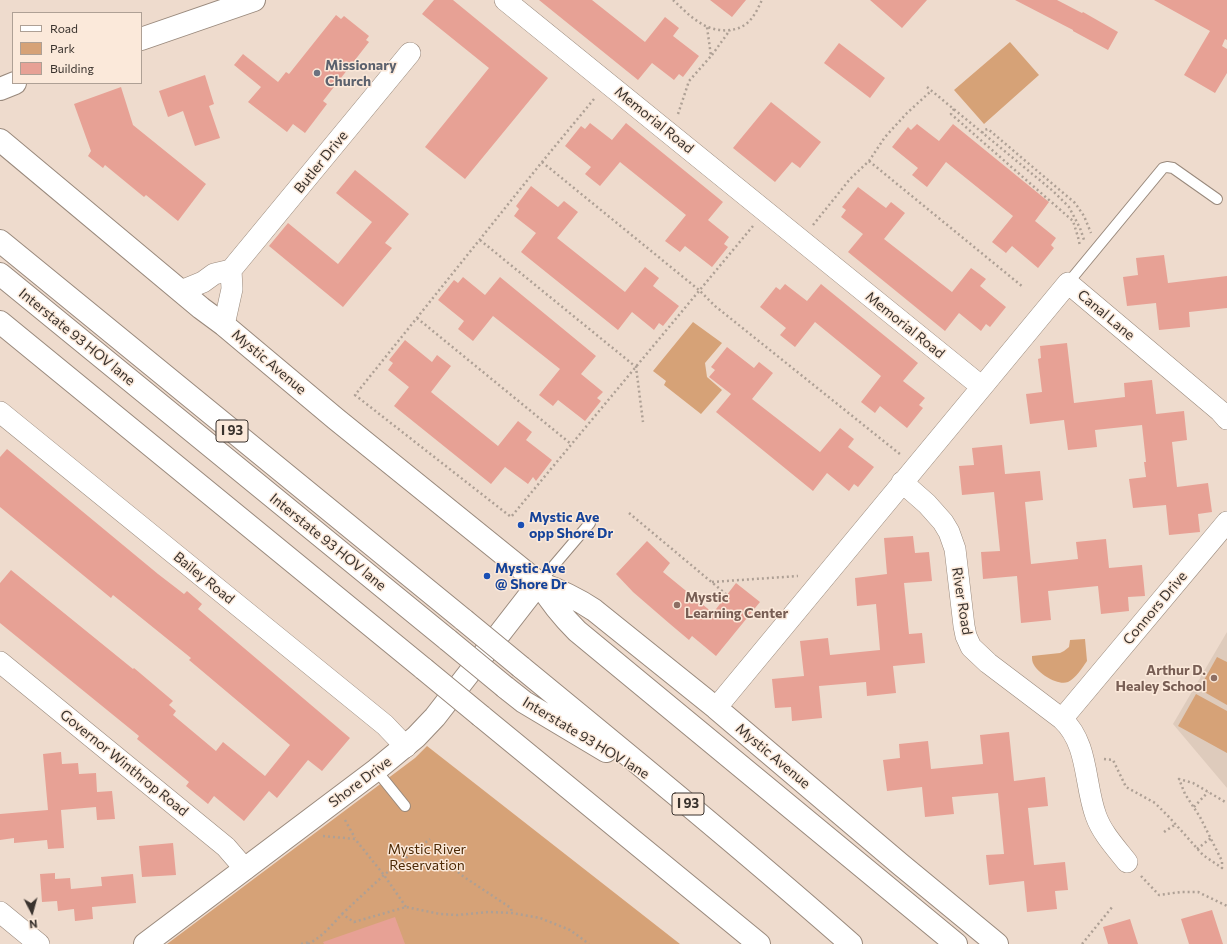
<!DOCTYPE html>
<html>
<head>
<meta charset="utf-8">
<style>
	body { margin:0 }
	#map { position:relative; width:1227px; height:944px; overflow:hidden; background:#eedbcd; font-family:Commissioner,sans-serif }
	canvas { display:block }
	.legend { position:absolute; left:12px; top:12px; width:130px; height:72px; box-sizing:border-box; background:#fbe9da; border:1px solid #aea095; margin:0; padding:5px 7px; list-style:none; font-size:12px; color:#3a332e }
	.legend li { display:flex; align-items:center; gap:8px; height:20px }
	.legend b { width:20px; border:1px solid #aea095 }
	.north { position:absolute; left:12px; top:892px; width:40px; height:40px; -webkit-text-stroke:3px #fbe9da; paint-order:stroke; rotate:174deg; font-size:11px; font-weight:700; line-height:16px; text-align:center; color:#3a332e }
	.north::after { content:''; display:block; margin:auto; width:14px; height:18px; background:#3a332e; clip-path:polygon(50% 0,100% 100%,50% 72%,0 100%) }
</style>
</head>
<body>
<div id="map">
<canvas width="1227" height="944"></canvas>
<ul class="legend">
<li><b style="height:5px;background:#fff"></b>Road</li>
<li><b style="height:11px;background:#d6a277"></b>Park</li>
<li><b style="height:11px;background:#e7a195"></b>Building</li>
</ul>
<div class="north">N</div>
</div>
<script>
const c = document.querySelector('canvas').getContext('2d');
c.lineJoin = 'round';
function paint(path, color) {
  c.fillStyle = color;
  c.fill(path, 'evenodd');
}
function trace(path, color, width, dash) {
  c.strokeStyle = color;
  c.lineWidth = width;
  c.lineCap = dash ? 'butt' : 'round';
  c.setLineDash(dash || []);
  c.stroke(path);
}
function drawText(font, color, halo, rows, align = 'center') {
  c.font = font + ' Commissioner,sans-serif';
  c.lineWidth = 3;
  c.setLineDash([]);
  c.textBaseline = 'middle';
  c.strokeStyle = halo;
  c.fillStyle = color;
  for (const [text, x, y, turn = 0] of rows) {
    c.save();
    c.translate(x, y);
    c.rotate((+turn || 0) * Math.PI / 180);
    c.textAlign = isNaN(turn) ? turn : align;
    if (halo) c.strokeText(text, 0, 0);
    c.fillText(text, 0, 0);
    c.restore();
  }
}
paint(new Path2D(`
	M1227,632V788L1173,724Z`), '#decbbc');
paint(new Path2D(`
	M1010,42L1039,75L984,124L954,90Z
	M693,322L722,343L705,363L707,377L722,390L701,414L664,385L666,381L653,371Z
	M1085,639L1087,661C1082,668 1076,678 1068,682C1058,686 1039,674 1034,665C1032,662 1032,659 1032,656L1060,653L1064,651L1069,647L1070,640Z
	M1217,657L1227,662V705L1199,689Z
	M1196,694L1227,711V753L1178,726Z
	M427,746L680,944H167L415,758Z`), '#d6a277');
paint(new Path2D(`
	M434,0H453L548,78L465,179L425,147L489,68L422,14Z
	M539,0H592L645,42L665,17L679,28L673,36L699,56L683,77L679,74L674,80L652,63L638,80Z
	M710,0H746L732,17Z
	M870,0H927L902,28Z
	M1015,0H1057L1082,13L1083,12L1118,32L1108,50L1073,31V30Z
	M1154,0H1227V40L1225,39L1222,46L1227,49V73L1215,93L1184,75L1210,31Z
	M336,15L341,19L344,16L369,36L366,40L369,42L323,101L327,104L305,133L293,124L287,132L248,102L261,87L234,65L243,54L278,82L286,72L289,74Z
	M839,43L885,78L870,98L824,63Z
	M205,75L214,104L209,106L220,138L195,146L183,111L168,117L159,91Z
	M121,87L133,125L206,184L178,221L146,195L144,197L105,165L103,168L88,156L91,151L74,104Z
	M771,102L821,142L800,168L792,162L775,182L733,148Z
	M590,123L612,140L626,123L723,202L708,220L729,237L724,244L728,247L712,267L685,246L680,252L665,241L686,215L620,162L600,186L585,174L591,167L565,146L581,126L585,129Z
	M917,124L939,141L953,124L1049,202L1035,221L1056,238L1051,245L1054,248L1038,268L1012,246L1006,253L992,242L1013,216L946,162L927,187L912,175L918,168L892,147L908,127L911,130Z
	M355,170L409,214L385,243L392,248L343,307L269,246L288,223L338,264L372,222L336,193Z
	M531,186L558,207L564,201L578,212L557,238L625,292L645,267L659,278L653,286L679,306L663,326L659,323L654,330L632,312L618,330L521,252L536,233L514,216L519,209L516,206Z
	M858,187L886,208L891,202L905,213L884,239L952,292L971,268L986,279L980,286L1006,307L990,327L986,324L981,331L959,313L945,331L848,252L863,234L841,217L846,210L842,207Z
	M1164,255L1168,283L1227,276V308L1189,312L1190,327L1159,330L1156,303L1127,306L1123,277L1138,275L1136,258Z
	M463,277L485,295L500,277L596,356L581,374L603,392L597,398L601,401L585,421L558,400L553,406L539,395L560,369L493,316L473,341L458,329L464,321L438,300L454,280L458,283Z
	M785,284L807,301L821,284L918,363L903,381L925,398L919,405L923,408L907,428L880,406L875,413L861,402L881,376L815,322L795,347L780,335L786,328L760,307L776,287L780,290Z
	M405,340L432,362L437,355L451,366L431,392L498,446L518,421L532,432L526,440L552,460L536,481L533,477L528,484L505,467L491,484L394,406L409,387L388,370L393,363L389,360Z
	M1067,343L1074,403L1125,397L1124,383L1152,380L1156,414L1184,411L1187,440L1172,442L1177,487L1208,483L1212,512L1198,514L1200,532L1169,535L1166,505L1133,508L1129,479L1146,477L1144,462H1146L1142,425L1095,430L1097,447L1068,450L1064,420L1030,424L1026,394L1042,392L1038,359L1041,358L1040,346Z
	M727,347L754,368L759,362L773,373L752,399L820,452L840,428L854,439L848,447L874,467L858,487L854,484L849,491L827,473L813,491L716,412L731,394L709,377L715,370L711,367Z
	M1002,445L1005,474L1040,471L1043,500L1025,502L1031,564L1078,559L1076,542L1106,539L1109,568L1142,565L1145,596L1128,597L1129,611L1101,614L1098,586L1048,591L1051,620L1021,623L1017,576L983,579L981,552L1000,551L994,492L962,495L959,466L974,465L972,448Z
	M7,449L158,574L184,594L187,591L202,604L198,609L350,738L322,771L308,760L277,798L269,791L244,821L214,796L208,804L186,786L189,782L137,739L139,736L0,623V583L11,570L133,669L134,668L173,701L169,705L176,711L173,715L216,751L223,742L265,776L290,745L189,660L191,658L113,595L111,598L0,507V457Z
	M913,536L915,553L929,552L932,581L904,583L909,634L922,633L925,663L893,666L896,693L867,696L866,682L819,686L822,718L792,721L791,707L775,708L772,679L804,676L800,641L828,638L830,655L880,650L876,604L857,606L855,578L887,574L884,538Z
	M647,541L670,563L663,572L713,613L736,583L760,602L716,656L692,636L689,640L670,624L633,592L616,574Z
	M1009,732L1014,781L1045,777L1048,806L1028,808L1034,865L1065,862L1068,890L1055,891L1057,909L1027,912L1024,881L989,885L986,855L1004,854L998,793L952,797L954,814L925,817L922,787L887,791L883,760L900,758L899,744L928,741L931,769L983,764L980,735Z
	M61,752L62,764L78,763L79,774L96,773L97,792L112,791L115,819L97,820L96,807L61,810L64,848L48,849L47,840L14,843V838L0,840V814L48,810L43,754Z
	M173,843L176,875L142,877L139,846Z
	M55,873V879L70,878L71,889L102,886L101,877L133,874L136,903L92,907L93,919L75,921L74,909L58,911L57,901L42,902L40,874Z
	M1212,910L1223,944H1189L1181,919Z
	M395,917L405,944H324L323,942Z
	M1130,919L1138,944H1108L1103,927Z`), '#e7a195');
const service = new Path2D(`
	M1068,283L1163,168L1167,167L1173,168L1217,199
	M539,583L590,523
	M376,770L405,806`);
const minor = new Path2D(`
	M505,0L982,387L716,708
	M181,291L203,282L214,274L231,270L410,53
	M224,325L232,289L231,270
	M982,387L1068,283L1220,411L1227,419
	M0,412L385,725L406,747
	M902,482L927,504L943,522L949,532L955,549L964,626L966,636L971,647L988,663L1062,719C1089,744 1084,784 1096,816C1102,833 1116,848 1127,862
	M0,662L226,847L245,869
	M1062,719L1227,522
	M0,912L39,944`);
const tertiary = new Path2D(`
	M141,39L254,0
	M0,89L15,83
	M145,944L376,770L416,737L435,717L539,583`);
const secondary = new Path2D(`
	M0,140L201,308L224,325L336,419L539,583C550,601 562,616 577,631L956,944
	M539,583C559,590 576,598 594,610L716,708L900,864L997,944`);
const motorway = new Path2D(`
	M0,241L464,620
	M0,274L448,640
	M0,322L424,669
	M521,667C632,758 743,849 851,944
	M505,687L524,702L606,751
	M481,716L759,944`);
trace(service, '#99897c', 12);
trace(minor, '#99897c', 22);
trace(tertiary, '#99897c', 24);
trace(secondary, '#99897c', 24);
trace(motorway, '#99897c', 24);
trace(new Path2D(`
	M673,0C682,8 691,18 702,24C715,32 734,33 746,24C754,18 758,8 762,0
	M712,55L730,30
	M927,87L1053,191L1069,207L1080,228L1084,240
	M594,99L542,162L355,395L511,517L753,226
	M954,109L951,114L1073,221L1078,237L1080,246
	M678,114L689,81L711,56L707,27
	M982,133L984,130L988,129L1075,203L1084,216L1091,233
	M869,161L1023,287
	M542,162L699,290L715,306L901,455
	M813,225L850,179L869,161L885,137L907,113L931,91
	M480,240L636,367L643,422
	M417,318L571,444
	M629,513L727,595
	M712,582L798,576
	M1104,759L1113,760L1126,787L1155,803L1169,817L1203,855L1222,868V861L1200,817L1185,794L1179,779L1193,783L1227,803
	M1194,807L1208,792
	M345,820L355,838
	M1164,832L1176,824
	M323,836L355,839L384,875L406,907
	M1197,849L1211,838
	M454,869L464,877L511,908L512,913
	M1141,876L1159,895L1181,892H1198L1227,906
	M342,914L384,875L430,839
	M301,944L310,942
	M308,944C322,937 332,925 342,914L354,922L406,907L440,914L457,915L489,912L512,913L540,918L570,930L589,944
	M1082,944L1113,906`), '#aea095', 2.5, [2, 3]);
trace(service, '#fff', 10);
trace(minor, '#fff', 21);
trace(tertiary, '#fff', 22);
trace(secondary, '#fff', 22);
trace(motorway, '#fff', 22);
const motorwayBridge = new Path2D(`
	M464,620L521,667
	M448,640L505,687
	M424,669L481,716`);
trace(motorwayBridge, '#99897c', 24, []);
trace(motorwayBridge, '#fff', 22);
for (const [x, y, r, color] of [
	[317,73,4,"#6b7280"],
	[521,525,4,"#1a4fb4"],
	[487,576,4,"#1a4fb4"],
	[677,605,4,"#8d6e63"],
	[1214,678,4,"#8d6e63"]
]) {
  const dot = new Path2D();
  dot.arc(x, y, r, 0, 2 * Math.PI);
  c.fillStyle = color;
  c.fill(dot);
  trace(dot, '#fbe9da', 1.5);
}
for (const [x, y, w] of [
	[232,431,32],
	[688,804,32]
]) {
  const box = new Path2D();
  box.roundRect(x - w / 2, y - 11, w, 22, 3);
  c.fillStyle = '#fbe9da';
  c.fill(box);
  trace(box, '#3a332e', 1);
}
drawText('bold 13px', '#3a332e', null, [
	["I 93",232,431],
	["I 93",688,804]
]);
drawText('bold 14px', '#5b616d', '#fbe9da', [
	["Missionary",325,65],
	["Church",325,81]
], 'left');
drawText('14px', '#3a332e', '#fbe9da', [
	["Memorial Road",654,120,39],
	["Butler Drive",321,162,-51],
	["Canal Lane",1106,315,40],
	["Memorial Road",905,325,39],
	["Interstate 93 HOV lane",77,337,39],
	["Mystic Avenue",269,362,40],
	["Interstate 93 HOV lane",328,542,39],
	["Bailey Road",204,578,39],
	["River Road",962,601,81],
	["Connors Drive",1155,608,-50],
	["Interstate 93 HOV lane",586,738,31],
	["Mystic Avenue",773,756,40],
	["Governor Winthrop Road",124,763,39],
	["Shore Drive",360,782,-37]
]);
drawText('bold 14px', '#164399', '#fbe9da', [
	["Mystic Ave",529,517],
	["opp Shore Dr",529,533],
	["Mystic Ave",495,568],
	["@ Shore Dr",495,584]
], 'left');
drawText('bold 14px', '#785e54', '#fbe9da', [
	["Mystic",685,597],
	["Learning Center",685,613],
	["Arthur D.",1206,670,"right"],
	["Healey School",1206,686,"right"]
], 'left');
drawText('14px', '#4c2905', '#fbe9da', [
	["Mystic River",427,849],
	["Reservation",427,865]
]);
</script>
</body>
</html>
